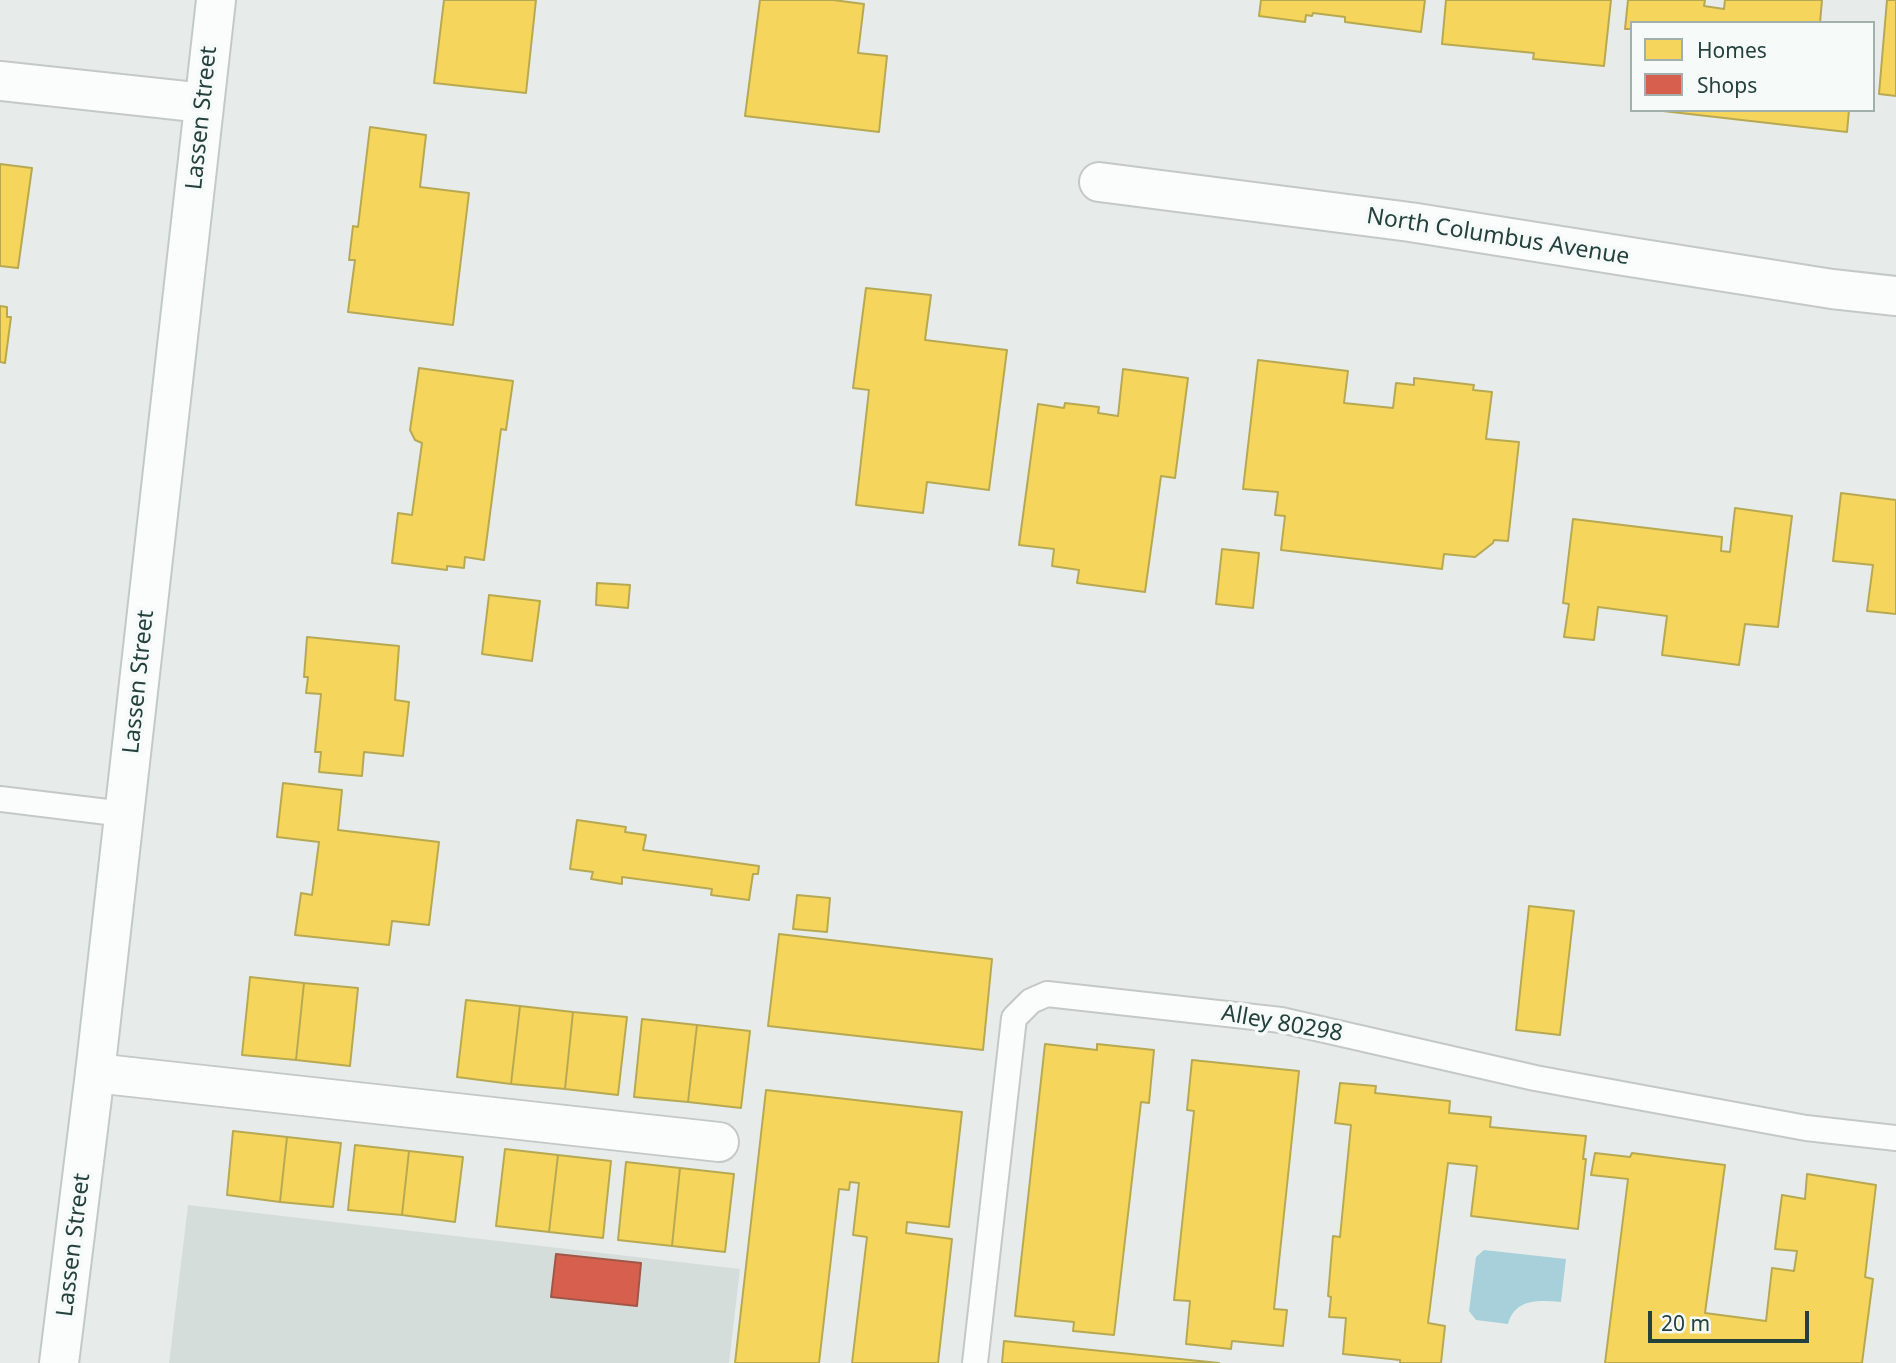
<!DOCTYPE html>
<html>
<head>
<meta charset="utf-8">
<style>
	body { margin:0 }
	#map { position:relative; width:1896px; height:1363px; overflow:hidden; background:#e7ecea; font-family:"Noto Sans",sans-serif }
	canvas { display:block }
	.legend { position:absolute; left:1630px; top:21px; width:245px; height:91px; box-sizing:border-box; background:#f6faf9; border:2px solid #a2b0ad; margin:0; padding:9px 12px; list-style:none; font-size:21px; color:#24413b }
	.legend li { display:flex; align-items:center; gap:14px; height:35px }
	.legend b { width:35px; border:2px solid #a2b0ad }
	.scale { position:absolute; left:1648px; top:1311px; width:161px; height:32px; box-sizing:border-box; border:4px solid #24413b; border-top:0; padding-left:9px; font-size:21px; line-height:24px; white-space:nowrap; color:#24413b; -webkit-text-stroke:5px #f6faf9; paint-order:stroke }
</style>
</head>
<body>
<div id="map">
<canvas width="1896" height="1363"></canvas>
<ul class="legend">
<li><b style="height:19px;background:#f6d55c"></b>Homes</li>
<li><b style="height:19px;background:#d6604d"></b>Shops</li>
</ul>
<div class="scale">20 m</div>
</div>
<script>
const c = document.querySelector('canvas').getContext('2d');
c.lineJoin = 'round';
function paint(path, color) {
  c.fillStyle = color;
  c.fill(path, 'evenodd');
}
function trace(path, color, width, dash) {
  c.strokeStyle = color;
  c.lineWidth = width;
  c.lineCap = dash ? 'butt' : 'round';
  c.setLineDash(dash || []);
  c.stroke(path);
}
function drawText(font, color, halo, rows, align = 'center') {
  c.font = font + ' "Noto Sans",sans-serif';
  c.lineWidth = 7;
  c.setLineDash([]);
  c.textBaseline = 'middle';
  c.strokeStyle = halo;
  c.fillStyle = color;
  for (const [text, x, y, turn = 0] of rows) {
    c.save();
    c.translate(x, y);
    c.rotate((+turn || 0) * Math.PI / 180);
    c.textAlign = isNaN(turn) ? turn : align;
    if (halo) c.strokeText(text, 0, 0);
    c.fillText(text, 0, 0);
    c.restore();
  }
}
paint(new Path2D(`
	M188,1205L740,1269L729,1363H169Z`), '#d5ddda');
paint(new Path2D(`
	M1484,1250L1566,1259L1561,1302C1539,1300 1515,1298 1508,1324L1476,1320L1469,1311L1476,1257Z`), '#a8d0da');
const homes = new Path2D(`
	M444,0H536L526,93L434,83Z
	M760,0H833L864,4L858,53L887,56L879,132L745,116Z
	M1261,0H1425L1421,32L1345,22V17L1313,13L1312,16L1306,15L1305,22L1259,16Z
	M1446,0H1611L1604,66L1533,59L1534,53L1442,44Z
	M1628,0H1705L1704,6L1724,9L1725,0H1822L1820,23H1632V29H1625Z
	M1887,0H1896V96L1879,94Z
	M1654,110H1849L1847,132Z
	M370,127L426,135L420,187L469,193L453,325L348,312L355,260H349L353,226L358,227Z
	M0,164L32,168L18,268L0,266Z
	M866,288L931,295L925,340L1007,350L989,490L927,482L923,513L856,505L869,390L853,388Z
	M0,306L7,307V317H11L5,363L0,362Z
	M1258,360L1348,371L1344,403L1393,408L1396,383L1414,385V378L1474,385L1473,390L1492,392L1486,439L1519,442L1508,541L1494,540L1493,543L1475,557L1444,554L1442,569L1281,550L1285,516L1275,515L1278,492L1243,489Z
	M419,368L513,381L506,430L501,429L484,560L465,557L464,568L447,566V570L392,563L398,513L412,515L422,443L415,440L410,430Z
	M1123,369L1188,378L1175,478L1161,476L1145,592L1077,583L1079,570L1052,566L1054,549L1019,545L1038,404L1064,408L1065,403L1099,407L1098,413L1118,416Z
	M1841,493L1896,500V614L1867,611L1873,565L1833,561Z
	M1735,508L1792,516L1778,627L1745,624L1739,665L1662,655L1667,616L1598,607L1594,640L1564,637L1569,604L1563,603L1573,519L1722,537L1721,551L1730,552Z
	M1222,549L1259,553L1253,608L1216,604Z
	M597,583L630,585L628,608L596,605Z
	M489,595L540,601L532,661L482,654Z
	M307,637L399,646L395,700L409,702L403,756L364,752L362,776L319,772L321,752H315L321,694L306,693L308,677H304Z
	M283,783L342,790L338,830L439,842L429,925L392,921L389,945L295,935L301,893L312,895L319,842L277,837Z
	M577,820L626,827L625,832L646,835L643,850L759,866L758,874H753L749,900L711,895L712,889L622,877V884L591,879L593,872L570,869Z
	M797,895L830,898L827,932L793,929Z
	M1529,906L1574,911L1560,1035L1516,1030Z
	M779,934L992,959L983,1050L768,1026Z
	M250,977L304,983L296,1060L242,1055Z
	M304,983L358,988L350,1066L296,1060Z
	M466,1000L520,1006L511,1084L457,1077Z
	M520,1006L573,1012L565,1089L511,1084Z
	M573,1012L627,1017L618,1095L565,1089Z
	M642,1019L697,1025L688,1102L634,1097Z
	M697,1025L750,1031L741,1108L688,1102Z
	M1045,1044L1097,1050V1044L1154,1050L1149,1103L1141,1102L1114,1335L1073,1331L1074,1322L1015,1316Z
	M1192,1060L1299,1071L1274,1309L1287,1310L1283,1346L1232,1341L1231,1349L1186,1344L1190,1301L1174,1300L1194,1111L1187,1110Z
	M1340,1083L1376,1086L1375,1093L1450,1101L1449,1113L1491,1117L1490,1127L1586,1136L1583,1159H1586L1578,1229L1471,1216L1477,1166L1448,1163L1428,1323L1445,1326L1441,1363H1400V1360L1343,1354L1346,1318L1329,1317L1331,1297L1328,1296L1333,1236L1340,1237L1351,1125L1335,1123Z
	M766,1090L962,1112L949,1227L907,1222L906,1233L952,1239L938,1363H852L867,1237L853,1235L859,1183L850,1182L849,1190L839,1189L819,1363H735Z
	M233,1131L287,1137L280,1202L227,1195Z
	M287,1137L341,1143L333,1207L280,1202Z
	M355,1145L409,1151L402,1215L348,1210Z
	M505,1149L558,1155L549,1232L496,1226Z
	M409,1151L463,1157L455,1222L402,1215Z
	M1595,1153L1630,1157L1632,1153L1725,1165L1705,1313L1766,1321L1772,1268L1794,1271L1797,1251L1775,1249L1782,1195L1805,1199L1807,1174L1876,1185L1865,1277L1873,1279L1862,1363H1605L1628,1179L1591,1175Z
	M558,1155L611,1161L603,1238L549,1232Z
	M626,1162L680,1168L672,1246L618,1240Z
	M680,1168L734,1174L725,1252L672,1246Z
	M1004,1341L1219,1363H1002Z`);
paint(homes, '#f6d55c');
trace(homes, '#b7a952', 2);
const shops = new Path2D(`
	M556,1254L641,1263L637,1306L551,1297Z`);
paint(shops, '#d6604d');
trace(shops, '#a15748', 2);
const lane = new Path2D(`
	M0,799L124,814
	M975,1363L1014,1018L1031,1001L1047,994L1281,1020L1535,1078L1806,1128L1896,1138`);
const street = new Path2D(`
	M0,81L204,103
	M1099,182L1410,222L1832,289L1896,296
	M95,1073L719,1142`);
const secondary = new Path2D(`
	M59,1363L95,1073L216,0`);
trace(lane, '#c4c9c7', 28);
trace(street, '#c4c9c7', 42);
trace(secondary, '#c2cac7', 42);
trace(lane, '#fbfcfc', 24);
trace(street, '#fbfcfc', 38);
trace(secondary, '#fbfcfc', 38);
drawText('23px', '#24413b', '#f6faf9', [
	["Lassen Street",202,118,-84],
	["North Columbus Avenue",1498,237,9],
	["Lassen Street",139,682,-84],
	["Alley 80298",1282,1024,10],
	["Lassen Street",74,1245,-83]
]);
</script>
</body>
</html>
